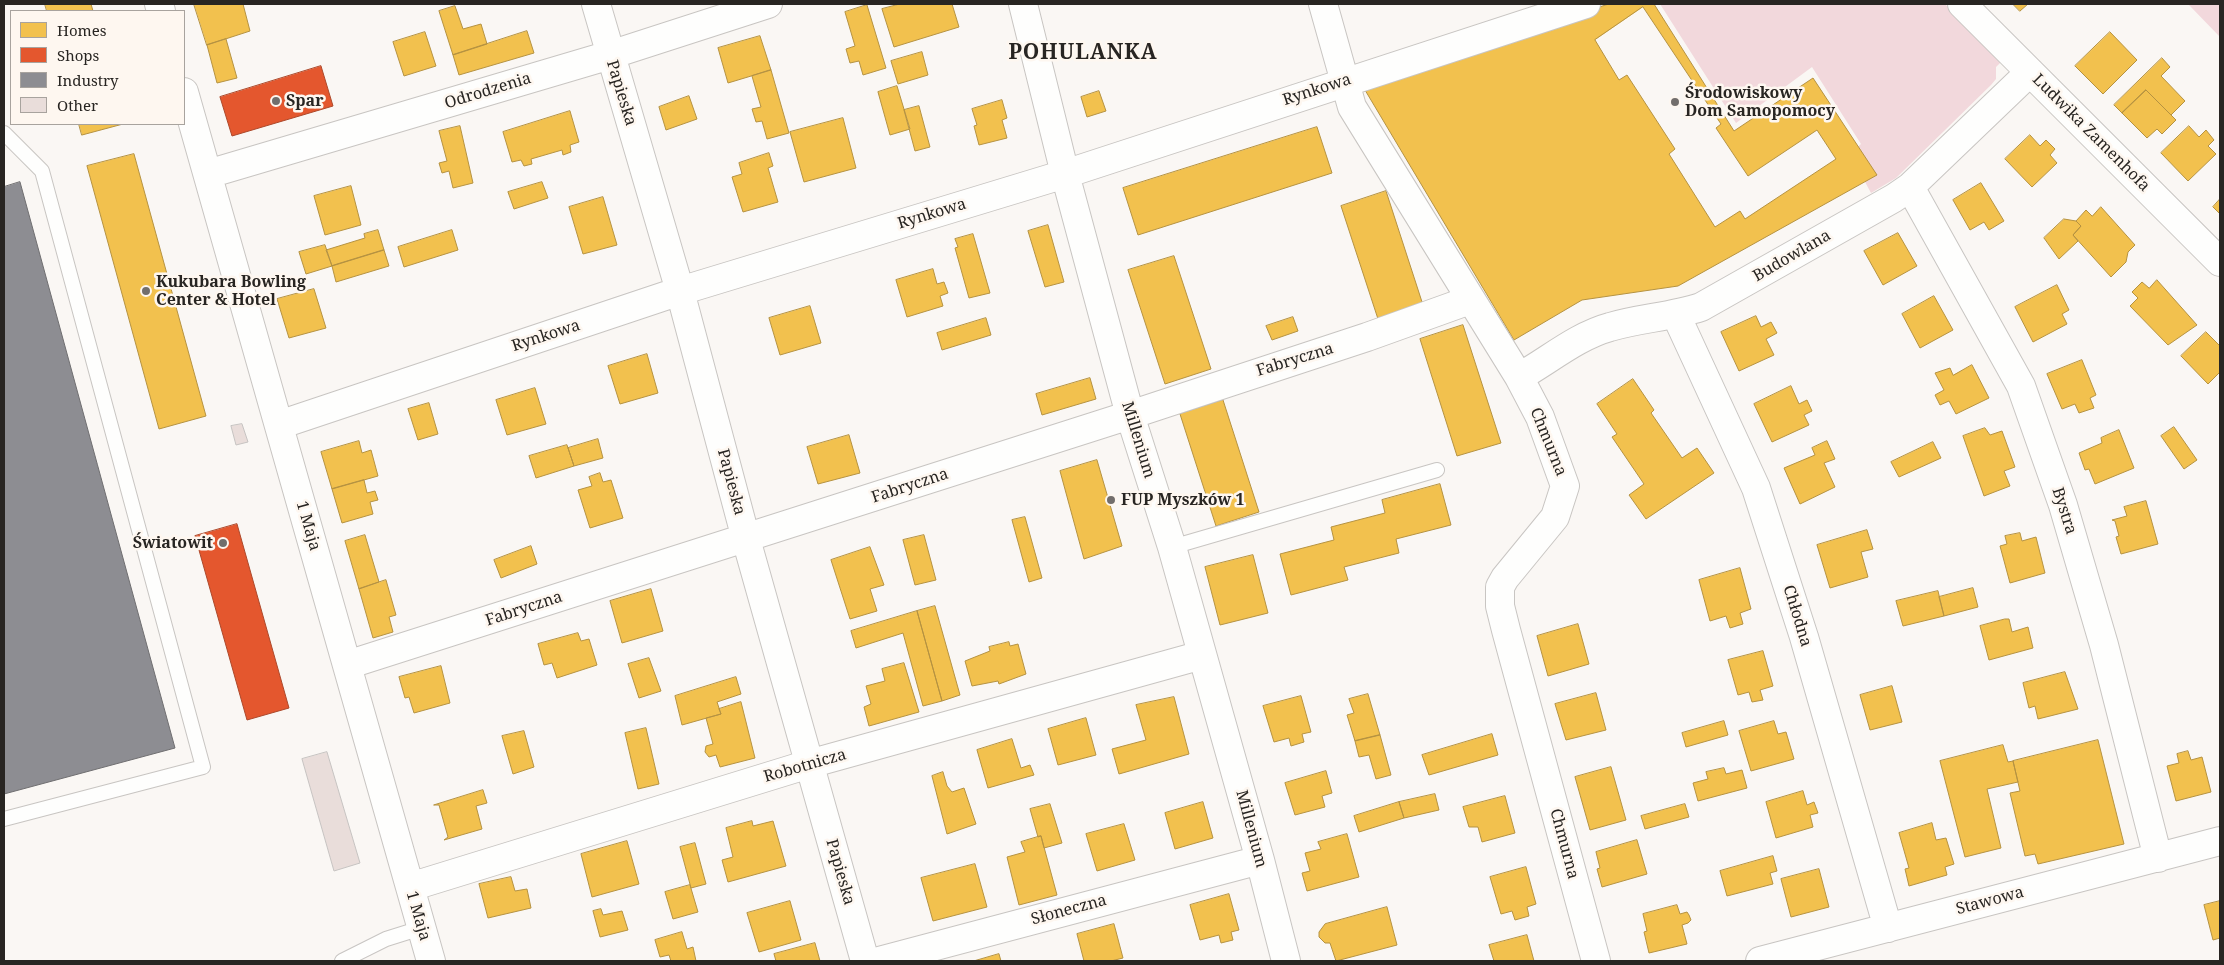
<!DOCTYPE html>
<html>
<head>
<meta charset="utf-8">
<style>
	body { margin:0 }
	#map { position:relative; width:2224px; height:965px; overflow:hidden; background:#faf7f4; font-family:"Noto Serif",serif }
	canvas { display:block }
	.frame { position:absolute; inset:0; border:5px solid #282522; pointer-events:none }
	.legend { position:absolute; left:10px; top:10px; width:175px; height:115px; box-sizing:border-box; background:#fef7f0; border:1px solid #a8a39e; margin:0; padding:6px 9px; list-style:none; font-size:15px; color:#282522 }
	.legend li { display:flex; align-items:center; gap:10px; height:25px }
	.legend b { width:25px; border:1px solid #a8a39e }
</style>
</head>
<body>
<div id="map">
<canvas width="2224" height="965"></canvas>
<div class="frame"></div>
<ul class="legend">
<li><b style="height:14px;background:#f2c14e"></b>Homes</li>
<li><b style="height:14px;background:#e4572e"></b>Shops</li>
<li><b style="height:14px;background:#8d8d92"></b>Industry</li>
<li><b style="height:14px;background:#e9ddda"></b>Other</li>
</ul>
</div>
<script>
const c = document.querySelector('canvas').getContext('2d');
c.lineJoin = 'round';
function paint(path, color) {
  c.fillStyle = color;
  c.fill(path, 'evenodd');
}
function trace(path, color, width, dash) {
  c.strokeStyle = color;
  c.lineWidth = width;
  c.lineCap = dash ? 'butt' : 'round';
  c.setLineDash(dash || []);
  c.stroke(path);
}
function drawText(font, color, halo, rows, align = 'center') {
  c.font = font + ' "Noto Serif",serif';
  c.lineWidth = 5;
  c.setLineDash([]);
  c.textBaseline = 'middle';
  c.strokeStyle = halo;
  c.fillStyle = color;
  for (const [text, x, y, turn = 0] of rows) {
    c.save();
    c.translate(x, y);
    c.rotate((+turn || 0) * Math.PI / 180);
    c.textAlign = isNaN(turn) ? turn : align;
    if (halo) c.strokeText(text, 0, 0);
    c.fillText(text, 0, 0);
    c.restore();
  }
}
paint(new Path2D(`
	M1660,4H1945L2001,62L1996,67V79L1991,85L1896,178L1871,193L1850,154L1861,144L1812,67L1736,123Z
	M2188,4H2220V37Z`), '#f2d8dc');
const homes = new Path2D(`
	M45,4H91L93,11H47Z
	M194,4H243L250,31L207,45Z
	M900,4H952L959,27L894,47L882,9Z
	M1609,4H1654L1734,131L1813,78L1877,175L1678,286L1582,300L1514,340L1362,85Z
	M2013,4H2028L2020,11Z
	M867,5L886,68L863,75L859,61L850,63L846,49L855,46L845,12Z
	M455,6L463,29L481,24L487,44L453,55L439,11Z
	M1643,7L1721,124L1716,128L1748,176L1817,130L1836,159L1745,219L1740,211L1715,227L1669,154L1675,149L1627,75L1619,80L1595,40Z
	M527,31L534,53L459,75L453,55Z
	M425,32L436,66L404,76L393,42Z
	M2110,32L2137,60L2103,94L2075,66Z
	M760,36L771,70L728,83L718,48Z
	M226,39L237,78L217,83L207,45Z
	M922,52L928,75L898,84L891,61Z
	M2162,58L2170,67L2161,76L2185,101L2171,115L2146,90L2122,113L2114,105Z
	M771,70L789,133L767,139L762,121L756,122L752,109L761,107L752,76Z
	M897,86L910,129L890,135L878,92Z
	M2146,90L2176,120L2162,134L2157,129L2147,138L2122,113Z
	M1099,91L1106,111L1087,117L1081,97Z
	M689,96L697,119L666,130L659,107Z
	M1002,100L1007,118L1002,120L1007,138L979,145L974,126L977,125L972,109Z
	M919,106L930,147L915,151L904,110Z
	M570,111L579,142L570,145L571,152L563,155L562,150L531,159L532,164L524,166L521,160L512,162L503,132Z
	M843,118L856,168L804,182L790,132Z
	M79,124H123L82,135Z
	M460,126L473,183L453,188L449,171L442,173L439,163L447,161L439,131Z
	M2189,126L2199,137L2206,130L2214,140L2208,146L2216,154L2188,181L2161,153Z
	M1317,127L1332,173L1138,235L1123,188Z
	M2030,135L2040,146L2046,140L2055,149L2050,155L2057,163L2032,187L2005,159Z
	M769,153L773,166L768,168L778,202L743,212L732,177L742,174L739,163Z
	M134,154L206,416L159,429L87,166Z
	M542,182L548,198L514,209L508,192Z
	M1981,183L2004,221L1989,230L1984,222L1970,230L1953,200Z
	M351,186L361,225L325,235L314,196Z
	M1386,191L1423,305L1378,319L1341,206Z
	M603,197L617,245L583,254L569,207Z
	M2220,199V214L2213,207Z
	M2101,207L2135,245L2128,252L2126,262L2111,277L2073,235L2081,226L2076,221L2086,210L2092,216Z
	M2064,219L2076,221L2081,226L2073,235L2078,241L2059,259L2044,238Z
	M1048,225L1064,282L1045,287L1028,231Z
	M378,230L384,250L332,266L326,250L365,238L364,234Z
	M452,230L458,250L404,267L398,247Z
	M1898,233L1917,266L1883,285L1864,251Z
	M973,234L990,293L969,298L955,248L958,247L955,239Z
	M325,245L332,266L306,274L299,252Z
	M384,250L389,266L336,282L332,266Z
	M1174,256L1211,369L1165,384L1128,270Z
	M933,269L937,284L944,282L948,293L940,296L943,306L907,317L896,280Z
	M2157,280L2197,325L2168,345L2130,306L2138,298L2132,292L2142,282L2149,288Z
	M2057,285L2069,310L2062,314L2067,324L2033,342L2015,307Z
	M314,289L326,328L289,338L277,299Z
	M1934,296L1953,330L1920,348L1902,314Z
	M810,306L821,343L780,355L769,318Z
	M1756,316L1761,327L1771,322L1777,333L1766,339L1774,355L1739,371L1721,332Z
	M1293,317L1298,331L1272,340L1266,326Z
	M986,318L991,335L942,350L937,333Z
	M1463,325L1501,443L1457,456L1420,339Z
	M2206,332L2220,346V372L2208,384L2181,356Z
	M647,354L658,393L620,404L608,366Z
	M2082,360L2096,395L2090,398L2094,408L2079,413L2075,404L2062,409L2047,374Z
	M1972,365L1989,398L1956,414L1949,401L1940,405L1935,395L1944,390L1935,373L1950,368L1953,375Z
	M1090,378L1096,399L1042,415L1036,394Z
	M1633,379L1654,410L1651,413L1682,458L1697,448L1714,473L1646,519L1629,495L1644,484L1612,437L1617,434L1597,404Z
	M1791,386L1799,404L1807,400L1812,411L1804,415L1809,425L1772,442L1754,404Z
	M535,388L546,424L507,435L496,400Z
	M1223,400L1259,512L1216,526L1180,414Z
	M429,403L438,434L418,440L408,409Z
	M2174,427L2197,460L2184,469L2161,436Z
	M1985,428L1990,435L2002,431L2015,467L2004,471L2010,486L1984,496L1963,436Z
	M2119,430L2134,468L2095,484L2089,469L2085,470L2079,453L2102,443L2101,438Z
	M849,435L860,473L818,484L807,447Z
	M598,439L603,458L574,466L568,448Z
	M359,441L362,453L371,450L378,476L332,489L321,452Z
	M1827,441L1835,459L1824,463L1835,487L1800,504L1784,468L1815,455L1812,448Z
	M1933,442L1941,458L1899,477L1891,462Z
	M567,445L574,466L536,478L529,456Z
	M1097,460L1122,546L1084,559L1060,471Z
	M600,473L603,482L611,480L623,518L590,528L578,490L592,486L589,477Z
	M364,480L367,493L375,491L378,500L370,502L373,514L342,523L332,489Z
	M1440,484L1451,525L1396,539L1399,553L1344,567L1348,580L1291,595L1280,554L1334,540L1331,527L1385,513L1382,500Z
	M2146,501L2158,544L2121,554L2116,537L2119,536L2115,521L2112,520L2127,516L2124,507Z
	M1025,517L1042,578L1029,582L1012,520Z
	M1867,530L1873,549L1861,552L1868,577L1830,588L1817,545Z
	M2020,533L2022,541L2036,537L2045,573L2010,583L2000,546L2007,544L2005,536Z
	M365,535L379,582L359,589L345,541Z
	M924,535L936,580L915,585L903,540Z
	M531,546L537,564L501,578L494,560Z
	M870,547L884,585L870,589L877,611L850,619L831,560Z
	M1253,555L1268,613L1220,625L1205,567Z
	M1740,568L1751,609L1740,613L1743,624L1730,628L1726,616L1710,621L1699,580Z
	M386,580L396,615L389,617L393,632L373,638L359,589Z
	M1973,588L1978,607L1944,616L1939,597Z
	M651,589L663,631L622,643L610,601Z
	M1938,591L1944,616L1903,626L1896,601Z
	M935,606L960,695L942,701L917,611Z
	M917,611L942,701L923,706L903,633L856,648L851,631Z
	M2005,619H2009L2012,632L2028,627L2033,648L1989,660L1980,626Z
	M1578,624L1589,664L1548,676L1537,636Z
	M578,633L581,641L589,639L597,665L557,678L552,663L544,665L538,644Z
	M1009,642L1010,646L1018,644L1026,674L999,684L998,681L972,686L965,661L990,651L989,647Z
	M1763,651L1773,686L1760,690L1763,700L1752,702L1749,692L1738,695L1728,660Z
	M649,658L661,691L639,698L628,664Z
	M904,663L919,712L869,726L864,707L871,704L866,686L885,681L882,669Z
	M441,666L450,703L414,713L409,697L405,698L399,677Z
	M2065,672L2078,709L2038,719L2035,706L2029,708L2023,683Z
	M736,677L741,694L717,702L721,714L682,725L675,696Z
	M1892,686L1902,722L1870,730L1860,695Z
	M1596,693L1606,730L1566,740L1555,704Z
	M1368,694L1380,735L1355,741L1347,715L1354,713L1349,699Z
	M1301,696L1311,732L1302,734L1304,742L1291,746L1289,738L1274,742L1263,706Z
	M1174,697L1189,754L1119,774L1112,749L1146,740L1136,705Z
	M741,702L755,758L720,767L716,755L709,757L705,752L706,746L713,744L706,718L721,714L719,709Z
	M1086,718L1096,755L1058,765L1048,729Z
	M1724,721L1728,735L1686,747L1682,733Z
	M1774,721L1778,734L1786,732L1794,759L1751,771L1739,731Z
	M646,728L659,784L638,789L625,733Z
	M524,731L534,767L513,774L502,736Z
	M1492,734L1498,755L1429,775L1422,755Z
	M1380,735L1391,775L1376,779L1369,755L1359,757L1355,741Z
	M1012,739L1021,768L1030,765L1034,775L988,788L977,750Z
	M2098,740L2124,844L2038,864L2035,854L2025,856L2010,793L2020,791L2013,761Z
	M2003,745L2008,762L2013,761L2018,782L1987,789L2001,848L1965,857L1940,761Z
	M2188,751L2191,760L2202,757L2211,792L2176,801L2167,766L2179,763L2177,754Z
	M1611,767L1626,820L1590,830L1575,777Z
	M1724,768L1726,774L1742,770L1747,788L1698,801L1693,783L1708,779L1706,772Z
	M1326,771L1332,793L1322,796L1325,807L1295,815L1285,783Z
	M943,772L947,786L952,792L964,788L976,824L947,834L932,776Z
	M483,790L487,803L476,806L482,829L444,840L448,837L439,805H434Z
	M1803,791L1807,805L1814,802L1818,813L1810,815L1813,827L1776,838L1766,802Z
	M1435,794L1439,810L1404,818L1399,802Z
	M1505,796L1515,833L1482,842L1478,827H1469L1463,807Z
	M1203,802L1213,838L1175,849L1165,813Z
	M1399,802L1404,818L1359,832L1354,816Z
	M1050,804L1062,843L1044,848L1041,836L1038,837L1030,809Z
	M1685,804L1689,817L1645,829L1641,816Z
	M752,821L753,826L773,821L786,866L728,882L722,860L733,857L726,828Z
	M1932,823L1936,840L1946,838L1954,864L1945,867L1947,875L1909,886L1905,869L1909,868L1899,833Z
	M1124,824L1135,860L1097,871L1086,834Z
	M1347,834L1359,877L1307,891L1302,873L1310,871L1305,853L1321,849L1318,842Z
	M1041,836L1057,895L1019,905L1007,857L1025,852L1021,842Z
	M1637,840L1647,874L1602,887L1597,869L1600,868L1596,852Z
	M627,841L639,884L592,897L581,854Z
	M695,843L706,884L691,888L680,847Z
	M1773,856L1777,871L1770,873L1773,884L1727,896L1720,871Z
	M975,864L987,907L933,921L921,878Z
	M1526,867L1536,904L1527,907L1529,916L1515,920L1512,911L1501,914L1490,877Z
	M1819,869L1829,907L1791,917L1781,879Z
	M511,877L515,891L527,889L531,908L488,918L479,884Z
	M690,885L698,912L673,919L665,892Z
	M1229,894L1239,930L1231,932L1233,940L1221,943L1219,935L1200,940L1190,905Z
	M790,901L801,940L759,952L747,913Z
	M2220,901V938L2213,940L2204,905Z
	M1677,905L1680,914L1687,912L1689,915L1691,920L1688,923L1682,925L1687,944L1649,953L1644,932L1647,931L1643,914Z
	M1387,907L1397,945L1336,961L1330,943H1325L1319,937V932L1325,924Z
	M601,909L603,915L622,911L628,930L600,937L593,911Z
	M1114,924L1123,958L1111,961H1084L1077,934Z
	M682,932L687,949L693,947L696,961H671L669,955L660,957L655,940Z
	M1527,935L1534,961H1494L1489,945Z
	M815,943L820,961H776L774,954Z
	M999,954L1001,961H974Z`);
paint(homes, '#f2c14e');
trace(homes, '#b59241', 1);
const shops = new Path2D(`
	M321,66L333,106L232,136L220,97Z
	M237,524L289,708L247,720L195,536Z`);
paint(shops, '#e4572e');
trace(shops, '#ac482a', 1);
const industry = new Path2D(`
	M20,182L175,748L4,794V187Z`);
paint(industry, '#8d8d92');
trace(industry, '#6f6e70', 1);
const building = new Path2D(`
	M242,424L248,442L236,445L231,426Z
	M327,752L360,863L334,871L302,759Z`);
paint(building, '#e9ddda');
trace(building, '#c6c3c1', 1);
const service = new Path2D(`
	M4,133L42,171L203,767L4,819
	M1172,547L1437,470
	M342,961L386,939L421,928`);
const minor = new Path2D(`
	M159,4L161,11
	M596,4L680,291L746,539L865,961
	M1023,4L1065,174L1130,415L1172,547L1260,860L1286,961
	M1323,4L1352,107L1519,377L1540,417L1565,486L1555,517L1505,578L1500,587V606L1506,630L1596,961
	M1962,4L2220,262
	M184,92L431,961
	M208,174L610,55L768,4
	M1910,187L2021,386L2063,505L2104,645L2158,858
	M1676,315L1756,488L1804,637L1888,928
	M1519,377C1548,361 1577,336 1610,327C1640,318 1671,317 1701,307L1894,198L1910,187L2030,72
	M279,425L680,291L1065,174L1586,4
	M347,665L1130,415L1367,337L1470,300
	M410,887L809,764L1202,655
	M879,961L1260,860
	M1760,961L2220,841`);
trace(service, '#c8c5c2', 16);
trace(minor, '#c8c5c2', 30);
trace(service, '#fefefd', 14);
trace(minor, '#fefefd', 28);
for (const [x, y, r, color] of [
	[276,101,5,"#726e6c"],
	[1675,102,5,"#726e6c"],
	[146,291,5,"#726e6c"],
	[1111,500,5,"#726e6c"],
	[223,543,5,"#726e6c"]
]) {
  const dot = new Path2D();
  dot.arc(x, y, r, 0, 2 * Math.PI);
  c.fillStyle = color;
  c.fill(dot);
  trace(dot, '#fef7f0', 2);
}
drawText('16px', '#282522', '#fef7f0', [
	["Rynkowa",1317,90,-18],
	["Odrodzenia",488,91,-17],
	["Papieska",621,93,73],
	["Ludwika Zamenhofa",2091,133,45],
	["Rynkowa",932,214,-17],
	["Budowlana",1792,256,-30],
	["Rynkowa",546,336,-18],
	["Fabryczna",1295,360,-17],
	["Millenium",1138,440,73],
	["Chmurna",1548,442,68],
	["Papieska",731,482,75],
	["Fabryczna",910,486,-18],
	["Bystra",2064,511,72],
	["1 Maja",308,526,74],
	["Fabryczna",524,609,-18],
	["Chłodna",1797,616,73],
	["Robotnicza",805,766,-16],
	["Millenium",1251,829,75],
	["Chmurna",1564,844,75],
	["Papieska",840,872,74],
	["Stawowa",1990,901,-15],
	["Słoneczna",1069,910,-15],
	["1 Maja",418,916,74]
]);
drawText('bold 16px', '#282522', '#fef7f0', [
	["Środowiskowy",1685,93],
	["Dom Samopomocy",1685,111],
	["Spar",286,101],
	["Kukubara Bowling",156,282],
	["Center & Hotel",156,300],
	["FUP Myszków 1",1121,500],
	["Światowit",213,543,"right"]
], 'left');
c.letterSpacing = '1px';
drawText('bold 21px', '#282522', '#fef7f0', [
	["POHULANKA",1083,53]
]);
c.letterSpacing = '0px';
</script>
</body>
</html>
